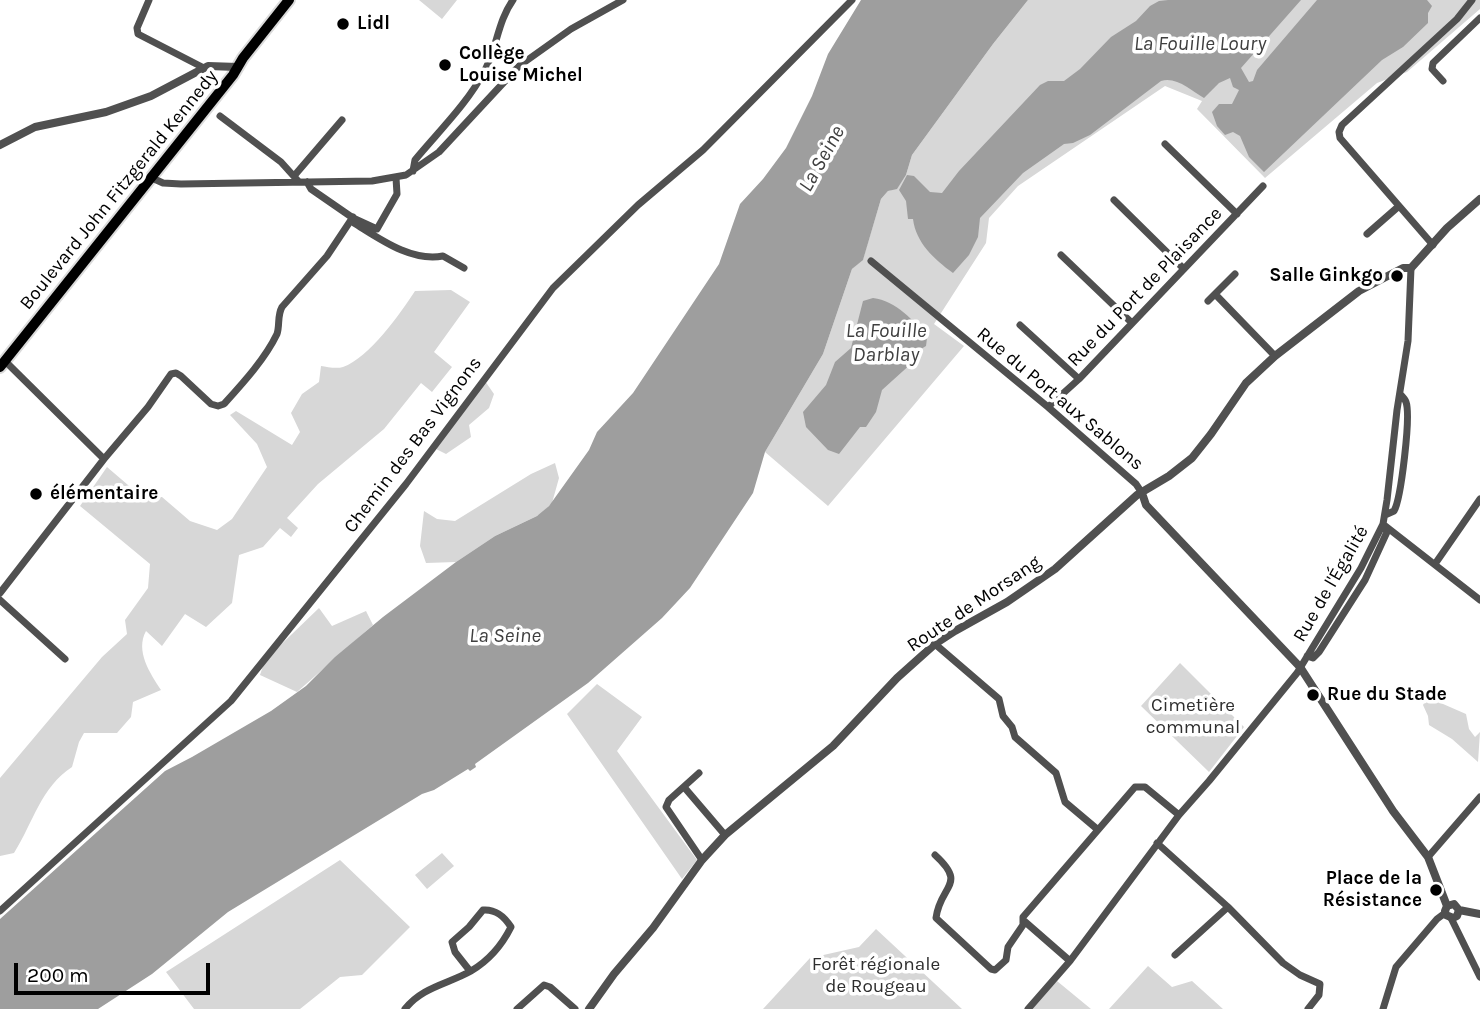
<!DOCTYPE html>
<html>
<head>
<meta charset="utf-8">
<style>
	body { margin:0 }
	#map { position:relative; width:1480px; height:1009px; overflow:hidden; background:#fff; font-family:Karla,sans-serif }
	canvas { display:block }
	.scale { position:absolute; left:14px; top:963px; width:196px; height:32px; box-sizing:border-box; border:4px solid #000; border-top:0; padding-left:9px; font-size:21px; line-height:24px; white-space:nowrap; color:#000; -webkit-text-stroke:5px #fff; paint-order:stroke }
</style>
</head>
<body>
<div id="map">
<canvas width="1480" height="1009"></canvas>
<div class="scale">200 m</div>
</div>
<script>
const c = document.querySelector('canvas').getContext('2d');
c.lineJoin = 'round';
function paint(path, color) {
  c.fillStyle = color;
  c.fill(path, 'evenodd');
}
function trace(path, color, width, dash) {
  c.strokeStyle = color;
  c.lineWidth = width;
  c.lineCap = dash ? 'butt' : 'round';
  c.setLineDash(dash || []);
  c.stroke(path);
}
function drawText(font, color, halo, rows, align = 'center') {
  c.font = font + ' Karla,sans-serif';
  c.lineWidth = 7;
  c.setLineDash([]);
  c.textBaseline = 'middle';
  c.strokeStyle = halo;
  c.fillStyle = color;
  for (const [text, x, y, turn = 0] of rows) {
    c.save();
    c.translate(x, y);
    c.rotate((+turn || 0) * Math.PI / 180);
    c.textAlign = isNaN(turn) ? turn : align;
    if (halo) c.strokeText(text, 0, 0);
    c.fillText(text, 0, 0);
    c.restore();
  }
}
paint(new Path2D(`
	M419,0H457L442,19Z
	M1028,0H1480V9L1407,72L1377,83L1265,178L1197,109L1202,101L1165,86L1018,186L989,218L986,243L934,324L964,346L828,506L765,452L823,354L852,269L863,259L881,199L888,191L897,188L906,175L912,155L993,44Z
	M451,290L470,302L434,352L452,367L432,392L421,383L384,429L318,484L287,518L298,528L291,537L280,528L263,547L239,555L232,603L206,627L185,614L162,646L146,631C135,651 150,673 161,690L133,702L131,717L117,733H84L79,742L72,767C41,787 33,823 14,853L0,856V778L102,657L127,634L125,620L148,588L150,564L80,506L107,467L142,497H162L190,521L217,530L232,519L267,467L257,444L230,415L236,411L292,445L300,432L291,413L302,394L319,382L321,366C327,367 337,369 343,367C369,358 400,314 415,291Z
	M485,381L494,394L489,408L469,425L471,437L446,454L436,449Z
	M555,463L559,478L552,503L541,514L495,536L456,562L426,563L420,546L424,511L437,519L455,521L531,474Z
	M319,608L332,626L366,611L373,625L297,692L260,675L265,660Z
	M1180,663L1244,727L1209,772L1141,706Z
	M597,684L642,717L617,751L697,860L682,879L567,714Z
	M1427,697L1466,714L1469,729L1475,737L1480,732L1478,762L1452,739L1429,725L1428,716L1423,705Z
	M442,853L454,866L427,889L415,875Z
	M340,860L410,927L362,975L340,977L300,1009H194L166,972Z
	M876,929L962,1009H763L810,958L859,947Z
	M1148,966L1172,987L1192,981L1223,1009H1109Z
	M1057,981L1091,1009H1029Z`), '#d7d7d7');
paint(new Path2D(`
	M861,0H1028L993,44L912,155L906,175L897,189L888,191L881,199L863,260L852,269L823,354L765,452L753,493L690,588L662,618L588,683L475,764L476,767L470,771L468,769L434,790L422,794L228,912L152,974L98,1009H0V919L165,771L192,757L271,711L306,686L335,657L383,617L456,562L495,536L537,516L549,506L589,450L597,432L633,393L719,264L740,204L763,179L786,148L812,96L828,54Z
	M1301,0L1241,68L1249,82L1253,81L1257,70L1317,0H1427L1432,6L1428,13V23L1403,47L1382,60L1264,172L1249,157L1240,136L1233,132L1225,135L1217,126L1212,112L1219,104H1232L1239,90L1233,87L1230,78L1219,83L1204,98C1192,91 1176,76 1161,81L1090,135L1073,143L1064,144L1023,173L980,218L978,237L969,255L953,273C934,259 916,243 913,219H908L906,201L899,190L907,175L914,176L930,192L942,193L959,171L1040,85L1048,81H1064L1080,69L1111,37L1136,21L1150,6L1159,1L1168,0Z
	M873,298C896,301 914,320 927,338L926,346L921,349L913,362L882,390L876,412L866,427H860L839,454L828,450L806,427L803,412L826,385L835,362L851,348L863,301Z`), '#9e9e9e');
const primary = new Path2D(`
	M0,367L233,75L243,58L289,0`);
trace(primary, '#dbdbdb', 14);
trace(new Path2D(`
	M149,0L137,28L138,34L204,68
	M1443,81L1432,69L1433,63L1480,18
	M220,116L281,162L299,182
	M1165,144L1237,214
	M413,171L415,160C439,131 468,103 485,70C497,47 498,21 513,0
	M294,176L342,120
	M152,178L163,183L181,184L372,181L406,175L439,152L519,66L571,29L623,0
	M307,182L311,189L353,218L354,223C380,239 411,262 443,256L464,268
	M1114,200L1184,269
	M353,218L377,229L397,194L396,178
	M1367,234L1399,206
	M1433,245L1340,138L1339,132L1342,125L1457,19L1472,0
	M1061,255L1132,323
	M871,261L1048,407L1136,484L1142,493
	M1215,294L1275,356
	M1208,301L1235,274
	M1020,325L1079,379
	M5,361L104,459
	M1048,407L1079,379L1263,186
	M1385,515L1394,511C1401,499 1411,416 1406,402C1405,399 1403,397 1400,394
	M1384,525L1480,600
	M1435,564L1480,499
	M0,593L104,459L148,407L171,374L176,373L181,376L211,404L218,406L224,404C243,383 265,359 277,334C280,325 277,316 282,307L327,256L353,217
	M0,600L65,659
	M935,644L999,699L1003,716L1012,727L1015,737L1056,773L1065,802L1097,829
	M1307,656L1313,658L1319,652L1365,580L1387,532L1383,524
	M699,773L669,800L666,807L702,860
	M684,787L725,835
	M1157,843L1228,907L1283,963L1300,975L1320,984L1319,995L1308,1009
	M935,855C968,885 940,885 936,918L991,969L995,970L1006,960L1008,947L1023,925V920
	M1428,857L1480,797
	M0,911L231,701L406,484L553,288L638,205L703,150L852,0
	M1451,918L1480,977
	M1175,955L1228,907
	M1070,961L1023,920V917L1135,787H1145L1179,815
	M405,1009C422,987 448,984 471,971C488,961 502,945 511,927C504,916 496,909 483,910L469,927L452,942L455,952L470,971
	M517,1009L544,985L550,987L575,1009
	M1028,1009L1070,961L1179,815L1209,781L1297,673L1361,568L1383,524L1387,500L1397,410L1408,341L1411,268
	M1383,1009L1396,967L1437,919L1445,913`), '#505050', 7);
trace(new Path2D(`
	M0,145L35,127L106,112L151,96L208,66L238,67
	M1142,493L1146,505L1300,667L1393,811L1428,857L1447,906L1445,911L1446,915L1453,918L1457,916L1459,910
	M1447,906L1454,904L1459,910L1480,914
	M589,1009L614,974L653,928L702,860L725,835L833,746L897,678L935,644L955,631L1007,602L1055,569L1137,495L1169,476L1192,458L1211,434L1246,383L1275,356L1359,291L1403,268H1411L1447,228L1480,199`), '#505050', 8);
trace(primary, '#000', 10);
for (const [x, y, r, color] of [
	[343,24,7,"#000"],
	[445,65,7,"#000"],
	[1397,276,7,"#000"],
	[36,494,7,"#000"],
	[1313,695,7,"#000"],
	[1436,890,7,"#000"]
]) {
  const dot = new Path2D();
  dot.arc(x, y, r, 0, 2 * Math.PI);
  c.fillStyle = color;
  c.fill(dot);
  trace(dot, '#fff', 2.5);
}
drawText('bold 19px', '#000', '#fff', [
	["Lidl",357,24],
	["Collège",459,54],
	["Louise Michel",459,76],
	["Salle Ginkgo",1383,276,"right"],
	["élémentaire",50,494],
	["Rue du Stade",1327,695],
	["Place de la",1422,879,"right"],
	["Résistance",1422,901,"right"]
], 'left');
drawText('19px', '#000', '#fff', [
	["Boulevard John Fitzgerald Kennedy",119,190,-51],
	["Rue du Port de Plaisance",1145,287,-46],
	["Rue du Port aux Sablons",1060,399,40],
	["Chemin des Bas Vignons",413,445,-53],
	["Rue de l'Égalité",1331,584,-60],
	["Route de Morsang",974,604,-34]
]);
drawText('19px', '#2e2e2e', '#fff', [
	["Cimetière",1193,706],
	["communal",1193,728],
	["Forêt régionale",876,965],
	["de Rougeau",876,987]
]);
drawText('italic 21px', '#3f3f3f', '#fff', [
	["La Fouille Loury",1200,44],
	["La Seine",822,159,-61],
	["La Fouille",886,331],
	["Darblay",886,355],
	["La Seine",505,636]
]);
</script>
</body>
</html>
